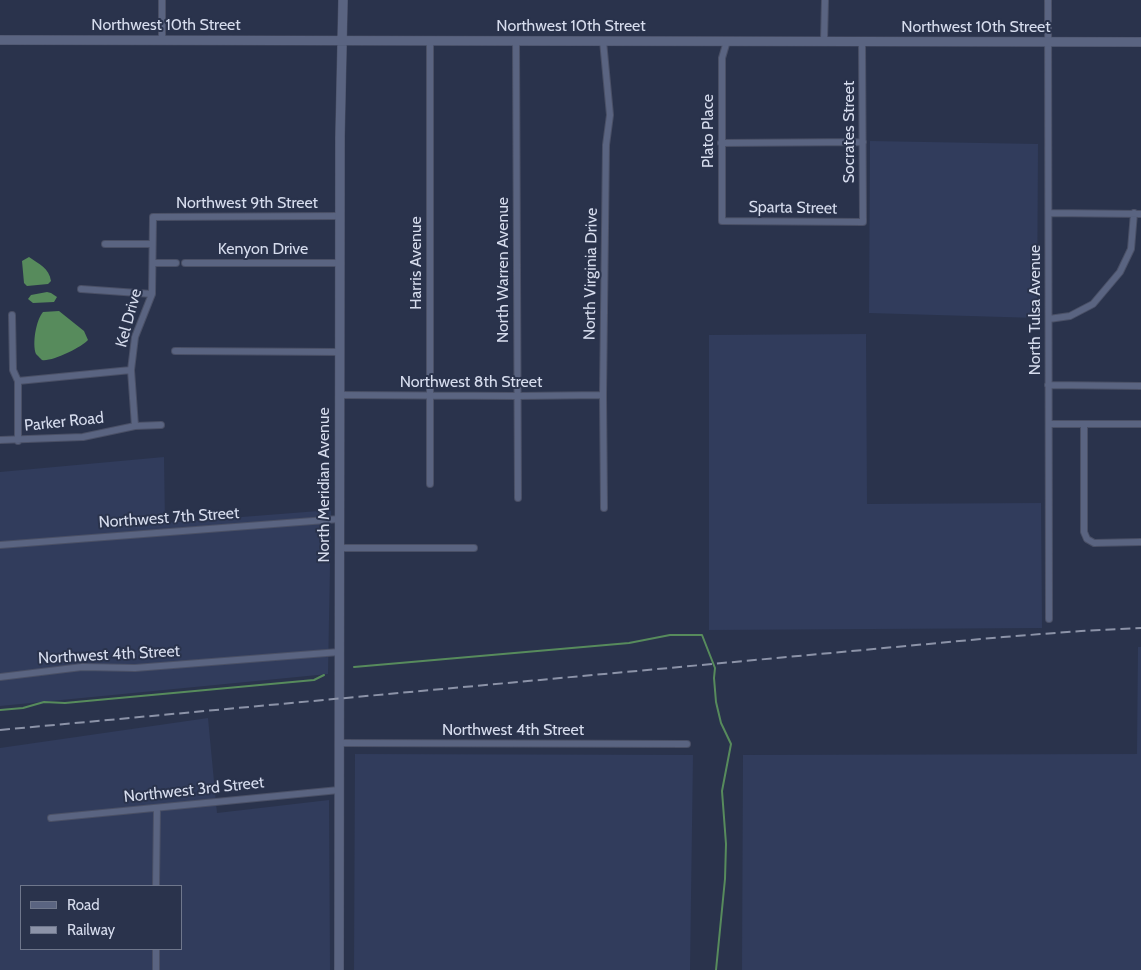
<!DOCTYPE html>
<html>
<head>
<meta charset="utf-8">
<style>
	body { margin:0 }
	#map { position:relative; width:1141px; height:970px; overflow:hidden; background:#2a334c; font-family:Cabin,sans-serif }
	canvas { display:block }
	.legend { position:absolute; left:20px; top:885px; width:162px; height:65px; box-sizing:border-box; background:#2a334c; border:1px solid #6f778c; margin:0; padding:6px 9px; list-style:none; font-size:15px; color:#d6dced }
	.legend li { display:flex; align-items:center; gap:10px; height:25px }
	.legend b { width:25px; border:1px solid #6f778c }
</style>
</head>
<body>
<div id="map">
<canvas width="1141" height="970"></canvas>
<ul class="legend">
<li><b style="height:6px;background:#5a6481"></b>Road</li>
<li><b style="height:6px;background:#8c93a8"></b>Railway</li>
</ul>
</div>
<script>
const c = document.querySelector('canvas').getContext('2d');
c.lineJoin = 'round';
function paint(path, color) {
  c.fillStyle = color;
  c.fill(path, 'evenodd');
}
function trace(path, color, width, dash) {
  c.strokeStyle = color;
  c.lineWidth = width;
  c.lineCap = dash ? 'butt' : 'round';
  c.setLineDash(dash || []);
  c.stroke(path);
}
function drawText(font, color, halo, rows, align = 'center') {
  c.font = font + ' Cabin,sans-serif';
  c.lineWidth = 4;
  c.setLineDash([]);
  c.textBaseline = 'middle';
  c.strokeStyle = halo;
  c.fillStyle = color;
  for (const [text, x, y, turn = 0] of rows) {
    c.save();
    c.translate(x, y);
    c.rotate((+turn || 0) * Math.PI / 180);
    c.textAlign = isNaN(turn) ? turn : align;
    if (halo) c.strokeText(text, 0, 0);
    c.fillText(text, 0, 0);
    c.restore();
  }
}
paint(new Path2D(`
	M870,141L1038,144L1037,318L869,313Z
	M866,334L867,504L1041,503L1042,628L709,630V335Z
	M164,457L165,523L331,510L328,674L0,706V472Z
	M1138,647H1141V970H742L743,755L1137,754Z
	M208,718L217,813L329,800L330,970H0V748ZM21,886H181V949H21Z
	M355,754L693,755L690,970H354Z`), '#313c5c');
paint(new Path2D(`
	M29,257C39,264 49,268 51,281L48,284L27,286L24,283L22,261Z
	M47,292L51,293L57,297L54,302L33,303L28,299L31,295Z
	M59,311L84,331L88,340C82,347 52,362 42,360C41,359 37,355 36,354C32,344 36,320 43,312Z`), '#578b5c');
trace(new Path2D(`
	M354,667L629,643L670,635H702L715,668L714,678L716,702L721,723L731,744L722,791L726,844L725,879L716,970
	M0,710L23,708L44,702L65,703L314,680L324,675`), '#578b5c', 2);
const minor = new Path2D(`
	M162,0V40
	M1048,0L1049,619
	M516,41L518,498
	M603,41L610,115L606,145L603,395L604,508
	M727,41L722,58V221L863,222L862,41
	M824,41L825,0
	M721,143L863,142
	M1049,213L1141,214
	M105,244H152
	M153,263H176
	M185,263H340
	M81,289L152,294
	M12,315L13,370L18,381V441
	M1049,319L1070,316L1093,304L1120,272L1131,249L1134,213
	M175,351L340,352
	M18,381L131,370
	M1048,385L1141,386
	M340,395L518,396L603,395
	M1049,424H1141
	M1084,424V532L1087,539L1094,543L1141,542
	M135,426L131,370L135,337L152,294L153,217L340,216
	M0,440L83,437L135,426L161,425
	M430,484V41
	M0,545L339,519
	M339,548H474
	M0,677L82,667L135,668L339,652
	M339,743L687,744
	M51,818L339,790
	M156,886L157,808
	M156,970V949`);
const secondary = new Path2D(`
	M0,40L1141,42
	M339,970L340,137L343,0`);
trace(minor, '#4a5066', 8);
trace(secondary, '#4a5066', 10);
trace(minor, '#5a6481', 6);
trace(secondary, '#5a6481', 9);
trace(new Path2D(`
	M0,730L1003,637L1081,631L1141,628`), '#8c93a8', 2, [10, 5]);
drawText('16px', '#d6dced', '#2a334c', [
	["Northwest 10th Street",166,25],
	["Northwest 10th Street",571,26],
	["Northwest 10th Street",976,27],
	["Plato Place",708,131,-90],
	["Socrates Street",849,132,-90],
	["Northwest 9th Street",247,203],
	["Sparta Street",793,208,1],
	["Kenyon Drive",263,249],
	["Harris Avenue",416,263,-90],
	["North Warren Avenue",503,270,-90],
	["North Virginia Drive",591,274,-89],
	["North Tulsa Avenue",1035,310,-90],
	["Kel Drive",129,318,-75],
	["Northwest 8th Street",471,382],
	["Parker Road",64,422,-6],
	["North Meridian Avenue",324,485,-90],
	["Northwest 7th Street",169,518,-4],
	["Northwest 4th Street",109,655,-3],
	["Northwest 4th Street",513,730],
	["Northwest 3rd Street",194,790,-6]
]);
</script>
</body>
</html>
